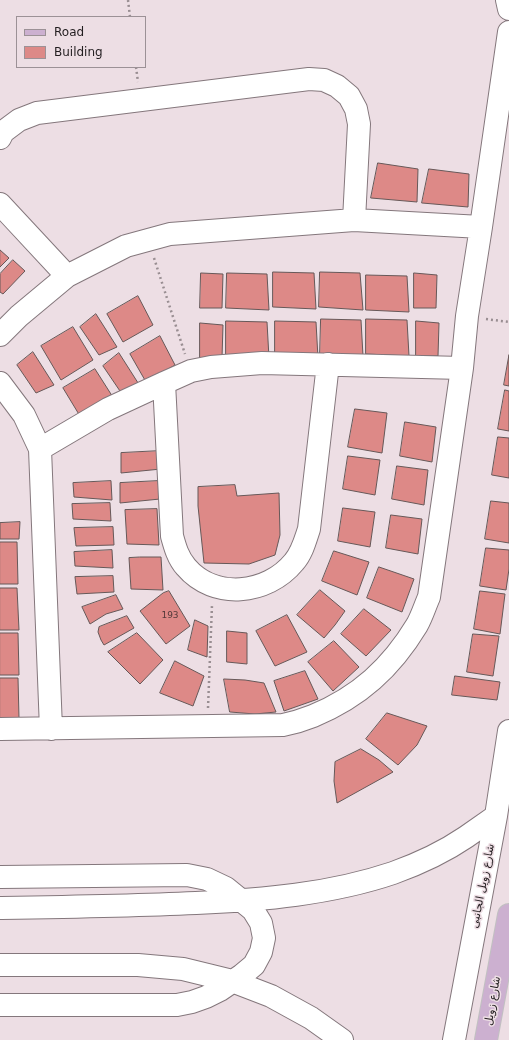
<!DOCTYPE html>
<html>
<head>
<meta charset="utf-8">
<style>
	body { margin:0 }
	#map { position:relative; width:509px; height:1040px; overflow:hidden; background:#eddee4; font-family:"DejaVu Sans",sans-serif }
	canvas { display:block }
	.legend { position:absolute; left:16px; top:16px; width:130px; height:52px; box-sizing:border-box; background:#eddee4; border:1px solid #9c9196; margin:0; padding:5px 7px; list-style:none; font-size:12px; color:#231e20 }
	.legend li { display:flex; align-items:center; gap:8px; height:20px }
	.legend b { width:20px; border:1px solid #9c9196 }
</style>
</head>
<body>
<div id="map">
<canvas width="509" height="1040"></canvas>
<ul class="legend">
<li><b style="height:5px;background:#ccb0d0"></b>Road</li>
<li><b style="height:11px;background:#dd8987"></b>Building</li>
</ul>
</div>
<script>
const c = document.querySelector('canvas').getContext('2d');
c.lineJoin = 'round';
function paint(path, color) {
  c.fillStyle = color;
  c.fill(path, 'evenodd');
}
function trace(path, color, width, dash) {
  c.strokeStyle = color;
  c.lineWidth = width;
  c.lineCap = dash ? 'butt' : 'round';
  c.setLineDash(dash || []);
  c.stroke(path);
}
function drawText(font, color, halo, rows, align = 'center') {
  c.font = font + ' "DejaVu Sans",Cairo,sans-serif';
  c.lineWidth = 3;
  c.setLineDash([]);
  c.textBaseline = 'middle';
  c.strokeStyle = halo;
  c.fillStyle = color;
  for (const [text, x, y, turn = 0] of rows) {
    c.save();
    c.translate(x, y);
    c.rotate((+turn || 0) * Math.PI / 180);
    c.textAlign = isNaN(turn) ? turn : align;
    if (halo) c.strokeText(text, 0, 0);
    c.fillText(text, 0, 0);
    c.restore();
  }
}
const building = new Path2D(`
	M378,163L418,169L417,202L371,198Z
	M429,169L469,174L468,207L422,203Z
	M0,250L9,258L0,267Z
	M13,260L25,271L3,294L0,292V274Z
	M273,272L314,273L316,309L273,307Z
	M320,272L360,273L363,310L319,307Z
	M201,273L223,274L222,308H200Z
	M227,273L267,274L269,310L226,308Z
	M414,273L437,275L436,308H414Z
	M366,275L407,276L409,312L366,310Z
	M138,296L153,325L123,342L107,314Z
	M96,314L117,347L99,355L80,327Z
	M321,319L361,320L363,356L320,354Z
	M366,319L407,320L409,356L366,354Z
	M226,321L267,322L269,358L226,356Z
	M275,321L316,322L318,358L275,356Z
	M416,321L439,323L438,356H416Z
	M200,323L223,325L222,358H200Z
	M73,327L93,360L61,380L41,346Z
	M160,336L175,365L146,382L130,354Z
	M33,352L54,385L36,393L17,365Z
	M119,353L140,386L122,394L103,366Z
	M509,355V386L504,385Z
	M95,369L116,402L83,421L63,388Z
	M505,390L509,391V431L498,429Z
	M355,409L387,413L382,453L348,447Z
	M405,422L436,427L432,462L400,456Z
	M498,437L509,438V478L492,475Z
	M160,451L161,469L121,473V453Z
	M348,456L380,460L375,495L343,489Z
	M397,466L428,470L424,505L392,499Z
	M111,481L112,500L74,497L73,483Z
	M158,481L160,499L120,503V483Z
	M235,485L237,496L279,493L280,535L275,555L249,564L204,563L198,506V487Z
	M491,501L509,503V543L485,539Z
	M110,503L111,521L73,519L72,504Z
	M343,508L375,512L370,547L338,541Z
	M157,509L159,545L127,544L125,510Z
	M391,515L422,519L418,554L386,548Z
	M20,522L19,539H0V523Z
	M113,527L114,545L76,546L74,528Z
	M0,542H17L18,584H0Z
	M486,548L509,550V569L506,590L480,586Z
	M112,550L113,568L75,566L74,552Z
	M334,551L369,562L357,595L322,581Z
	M140,557H161L163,590L131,589L129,558Z
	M379,567L414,579L402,612L367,598Z
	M113,576L114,592L77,594L75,577Z
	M0,588H17L19,630H0Z
	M320,590L345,611L335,625L324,638L297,615Z
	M169,591L190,626L166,644L140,611L163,593Z
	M480,591L505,594L500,634L474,629Z
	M116,595L123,609L106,614L90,624L82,607Z
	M364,609L391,630L366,656L341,634Z
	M287,615L307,652L275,666L256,631Z
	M127,616L134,628L104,645L101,640L98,632L99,627Z
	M195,620L208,626L207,657L188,650Z
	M227,631L247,633V664L227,662Z
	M0,633H18L19,675H0Z
	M137,633L163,660L140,684L108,652Z
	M473,634L499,636L493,676L467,672Z
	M334,641L359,667L333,691L308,662Z
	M175,661L204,676L193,706L160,693Z
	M305,671L318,699L284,711L274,681Z
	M455,676L500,682L497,700L452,695Z
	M0,678H18L19,718L0,719Z
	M224,679L245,680L264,683L276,712L255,714L230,712Z
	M387,713L427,726L417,745L398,765L366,739Z
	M361,749L379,760L393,772L337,803L334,781L335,762Z`);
paint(building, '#dd8987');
trace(building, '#665858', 1);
const minor = new Path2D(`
	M507,0L509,9
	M0,138L3,132L19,120L37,113L309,79L324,80L337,86L349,96L356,109L359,124L354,220
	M0,204L67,276
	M0,335L19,316L67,276L126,246L170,234L354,220L481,227
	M0,383L24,415L40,449L51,729
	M164,383L172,536C175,547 178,558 186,567C214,600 267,595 294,562C302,553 305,541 309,529L328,364
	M40,449L108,409L164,383L191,371L211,367L262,363L462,368
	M0,729L283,725C293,723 303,720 313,716C359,697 391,668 417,625C422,616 425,606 429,597L462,368L467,316L481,227L509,32
	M0,877L187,875L207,879L226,888L253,910L261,923L264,938L261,952L254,965L242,975L220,990L206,997L192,1002L177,1005H0
	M0,908C65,907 131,906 196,903C262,900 331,894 393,873C418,864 444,852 466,837C476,830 486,823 496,816
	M0,965H138L183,969L232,981L271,996L311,1018L342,1040
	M454,1040L496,816L509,731`);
const major = new Path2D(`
	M486,1040L509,915`);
trace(minor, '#84777c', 24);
trace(major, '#c1c0c1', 24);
trace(new Path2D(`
	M128,0L130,17
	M136,67L138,82
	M154,258L185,354
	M486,319L509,322
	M208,708L212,605`), '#998e92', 2.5, [2, 3]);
trace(minor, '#fff', 22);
trace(major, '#ccb0d0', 22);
drawText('9px', '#52393a', null, [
	["193",170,616]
]);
drawText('11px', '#231e20', '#eddee4', [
	["شارع زويل الجانبى",483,886,-79],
	["شارع زويل",493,1001,-80]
]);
</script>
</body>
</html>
